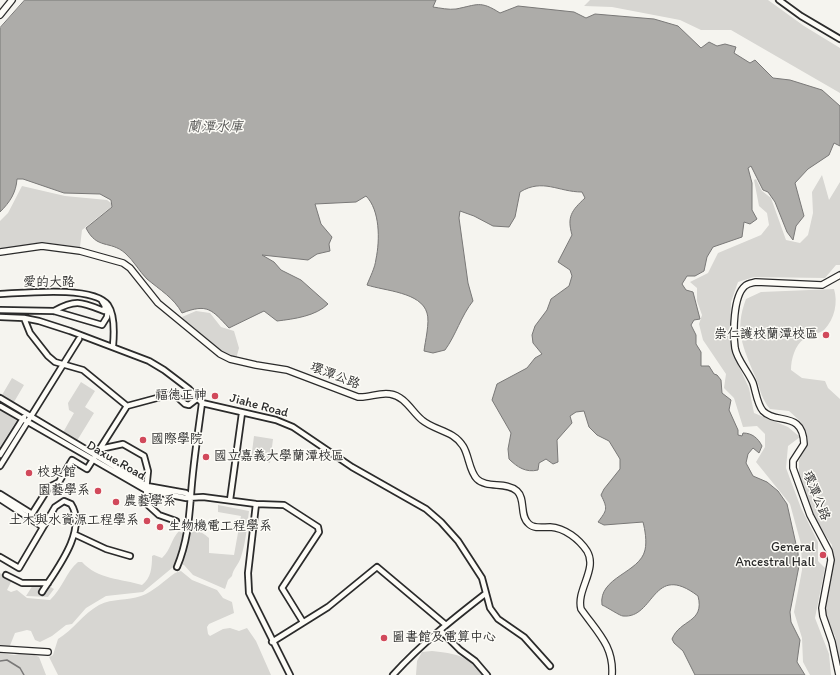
<!DOCTYPE html>
<html>
<head>
<meta charset="utf-8">
<style>
	body { margin:0 }
	canvas { display:block; background:#f5f4ef }
</style>
</head>
<body>
<canvas width="840" height="675"></canvas>
<script>
const c = document.querySelector('canvas').getContext('2d');
c.lineJoin = 'round';
function paint(path, color) {
  c.fillStyle = color;
  c.fill(path, 'evenodd');
}
function trace(path, color, width, dash) {
  c.strokeStyle = color;
  c.lineWidth = width;
  c.lineCap = dash ? 'butt' : 'round';
  c.setLineDash(dash || []);
  c.stroke(path);
}
function drawText(font, color, halo, rows, align = 'center') {
  c.font = font + ' Itim,"LXGW WenKai TC",sans-serif';
  c.lineWidth = 3;
  c.setLineDash([]);
  c.textBaseline = 'middle';
  c.strokeStyle = halo;
  c.fillStyle = color;
  for (const [text, x, y, turn = 0] of rows) {
    c.save();
    c.translate(x, y);
    c.rotate((+turn || 0) * Math.PI / 180);
    c.textAlign = isNaN(turn) ? turn : align;
    if (halo) c.strokeText(text, 0, 0);
    c.fillText(text, 0, 0);
    c.restore();
  }
}
paint(new Path2D(`
	M590,0H768L804,26L840,48V93L731,30H701L680,20L612,7L584,6Z
	M822,175L829,200L840,182V265H836L825,278L754,277L738,282L731,302L730,340L734,356L749,388L754,413L788,427L800,437L788,446L786,468L801,508L818,542V561L825,568L815,618L829,654L831,675H810L803,662L802,638L794,612L802,570L801,544L790,504L756,462L765,447V434L757,426L743,427L734,398L724,388L726,374L703,340L699,324L702,315L697,301V288L690,282L708,273L718,253L761,235L769,225L767,213L759,206L754,180L756,179L762,191L771,198L786,240L800,243L808,235L813,213L812,192Z
	M22,186L65,196L107,200L111,203V207L82,230L80,247L43,242L0,249V221L8,213Z
	M834,289C838,302 835,319 824,330C819,334 810,335 804,339C795,345 791,359 791,370L802,378L825,381L828,388L840,399V662L835,636L824,615L825,598L833,558L832,545L813,517L799,475V461L806,443L805,433L800,421L789,411L770,409C760,396 761,390 755,376C743,347 734,330 746,299L761,292Z
	M196,311L210,313L221,327L234,331L239,348L236,359C223,353 216,346 205,337C196,330 188,327 182,317Z
	M12,378L24,385L14,402L2,395Z
	M81,382L95,391L85,407L94,413L75,444L61,436L74,413L69,410L68,403Z
	M0,409L17,420L0,447Z
	M254,436L273,439L270,463L258,458L251,460Z
	M218,505L249,511C247,526 246,542 241,557C239,564 233,569 232,576L228,580L225,589L193,575L184,565L178,563L143,592L106,596L86,608L72,624L66,625L52,636L40,642L35,640L31,631L27,630L15,633L9,648L0,646V573L12,580L7,590L11,592L17,590L27,598L50,600C62,589 66,572 78,562H82C97,579 122,579 142,585C151,578 152,568 152,556L154,555L162,558C171,550 171,539 179,531L185,535C196,529 200,530 209,538V553L234,555L241,516L218,512Z
	M181,571L192,580L217,590L223,598L232,602L234,613L209,624L207,627L208,634L210,636L223,629L230,628L239,631L247,628L256,641L271,675H58L49,657L53,655L58,639C73,630 83,614 99,605C113,598 127,601 141,596C153,592 165,580 175,573Z
	M45,584L54,589L48,597L26,596L33,585Z
	M432,651C456,654 466,654 483,675H416L417,661L422,652Z
	M27,652L39,657L46,675H0V653L14,655Z`), '#d7d6d2');
const water = new Path2D(`
	M25,0H436L433,7C440,8 449,10 456,9C477,5 480,0 500,13L518,6L574,12L586,18L595,14L654,19L678,26L701,48L709,42L717,46L725,44L736,47L734,53L750,63L755,60L773,78L790,80L822,90L840,106V146L834,143L829,155L808,169L795,183L804,216L796,226L793,240L787,232L775,202L768,192L763,190L751,166L748,168L752,183V210L757,219L750,224L744,222L742,237L713,247L707,257L704,271L695,276H687L682,284L686,290L693,292L700,319L694,320L691,325L696,335V344L701,352V366H709L714,374L717,375L721,380L722,393L731,400L729,410L738,430V435L742,436L743,433C752,433 758,438 762,446L759,453L753,448L748,454L746,463L753,476L767,482L778,491L787,504L798,553L799,566L790,612L791,622L800,640L797,662L805,675H695L683,651L674,643L672,639C680,619 705,623 698,596C652,561 655,619 623,616C620,616 607,607 602,605C598,577 640,573 645,550C647,541 645,530 643,522L604,525L598,522C607,510 608,509 601,495L604,489L620,469V459L609,441L597,435L589,427L584,411L576,412L570,416L572,423L557,440L558,462L553,464L546,459L539,463L538,470C526,473 517,467 509,459L508,449L511,433L492,400L497,384L527,368L535,358L542,354L533,343L532,335L535,326L547,310L551,299L569,286L572,276L570,270L558,262L572,235C567,217 571,211 585,198L582,192C558,192 543,178 520,192L515,217L509,227L493,226L474,216L460,211L459,218L468,283L473,301C461,316 456,335 445,350L433,353L424,351C425,342 430,322 427,313C421,292 385,291 367,285C370,277 375,268 376,259C380,240 380,210 366,196L356,202L315,204L321,224L332,237L329,244L330,251L317,254L308,260L262,255L274,262L281,270L301,280L328,304C316,316 294,319 277,321L264,311L229,328C212,310 208,303 182,313C174,298 160,290 147,279C139,271 134,261 125,253C110,240 97,250 86,228L112,207L111,200L100,194L64,193L23,179H17C16,193 10,202 0,212V28Z`);
paint(water, '#adaca9');
trace(water, '#797877', 1);
trace(new Path2D(`
	M0,661L7,660L20,668L24,675`), '#797877', 1.5);
const minor = new Path2D(`
	M779,0L801,16L840,39
	M0,294C23,293 93,285 108,305C115,315 114,335 113,346
	M0,310L54,311L102,325L107,317L108,309
	M54,311C76,299 81,302 104,311L105,306L102,301
	M0,317L24,318L39,321L70,331L149,361L164,370L189,389L202,403L276,420L293,427L352,467L426,509L441,522L458,541L482,578L490,608L498,619L524,637L550,666
	M0,398L147,486L186,493L190,496
	M0,406L146,490L186,498L203,497L256,504L284,505L318,527L319,532L282,588L303,622
	M127,406L168,395L174,394L185,404L189,405L198,398
	M100,449L123,444L144,456L148,471L146,490L148,505L159,515L176,521
	M0,455L24,417
	M0,466L79,339
	M0,494L32,514L49,487L59,482L72,460L87,469L127,406L83,370L55,362L48,356L30,333L24,318
	M0,499L43,527
	M230,500L242,413
	M256,504L248,573L249,593L290,675
	M74,534L106,549L130,556
	M0,557L19,568L55,507L64,501L71,504C88,530 56,570 42,592
	M177,567C187,543 189,521 191,495C193,464 198,433 202,403
	M6,575L22,583H48
	M440,630L460,650L475,661L487,675
	M272,642L328,607L377,567L446,625
	M393,675C421,644 453,619 485,594`);
const tertiary = new Path2D(`
	M0,15L12,0
	M0,252L42,246L80,251L123,263L130,268L158,303L220,354L230,359L256,365L287,370L358,397C369,398 379,392 390,394C405,396 412,412 422,420C435,431 453,430 463,446C469,455 469,471 477,479C487,489 506,481 517,491C526,499 519,516 529,524C534,529 543,527 550,527C565,528 579,539 587,551C598,569 576,590 581,609C597,632 614,646 612,675
	M0,649L48,652
	M839,675L832,642L823,616L822,608L831,560L829,551L810,515L793,468V461L804,444C803,410 776,425 763,411C757,404 756,392 753,383C748,371 737,360 735,348C733,333 733,296 745,286C748,283 752,283 756,282L822,285L840,275`);
trace(minor, '#2b2b2b', 8);
trace(tertiary, '#2b2b2b', 8);
trace(minor, '#fdfcf7', 4.5);
trace(tertiary, '#fdfcf7', 5.5);
for (const [x, y, r, color] of [
	[826,335,4,"#d1495b"],
	[215,396,4,"#d1495b"],
	[143,440,4,"#d1495b"],
	[206,457,4,"#d1495b"],
	[29,473,4,"#d1495b"],
	[98,491,4,"#d1495b"],
	[116,502,4,"#d1495b"],
	[147,521,4,"#d1495b"],
	[160,527,4,"#d1495b"],
	[823,555,4,"#d1495b"],
	[384,638,4,"#d1495b"]
]) {
  const dot = new Path2D();
  dot.arc(x, y, r, 0, 2 * Math.PI);
  c.fillStyle = color;
  c.fill(dot);
  trace(dot, '#fdfcf7', 1.5);
}
drawText('13px', '#2b2b2b', '#fdfcf7', [
	["愛的大路",49,283],
	["環潭公路",335,376,21],
	["Jiahe Road",259,406,15],
	["Daxue Road",116,461,30],
	["環潭公路",816,496,68]
]);
drawText('13px', '#2b2b2b', '#fdfcf7', [
	["崇仁護校蘭潭校區",818,335,"right"],
	["福德正神",207,396,"right"],
	["國際學院",151,440],
	["國立嘉義大學蘭潭校區",214,457],
	["校史館",37,473],
	["園藝學系",90,491,"right"],
	["農藝學系",124,502],
	["土木與水資源工程學系",139,521,"right"],
	["生物機電工程學系",168,527],
	["General",815,548,"right"],
	["Ancestral Hall",815,563,"right"],
	["圖書館及電算中心",392,638]
], 'left');
drawText('italic 14px', '#585857', '#fdfcf7', [
	["蘭潭水庫",215,127]
]);
</script>
</body>
</html>
